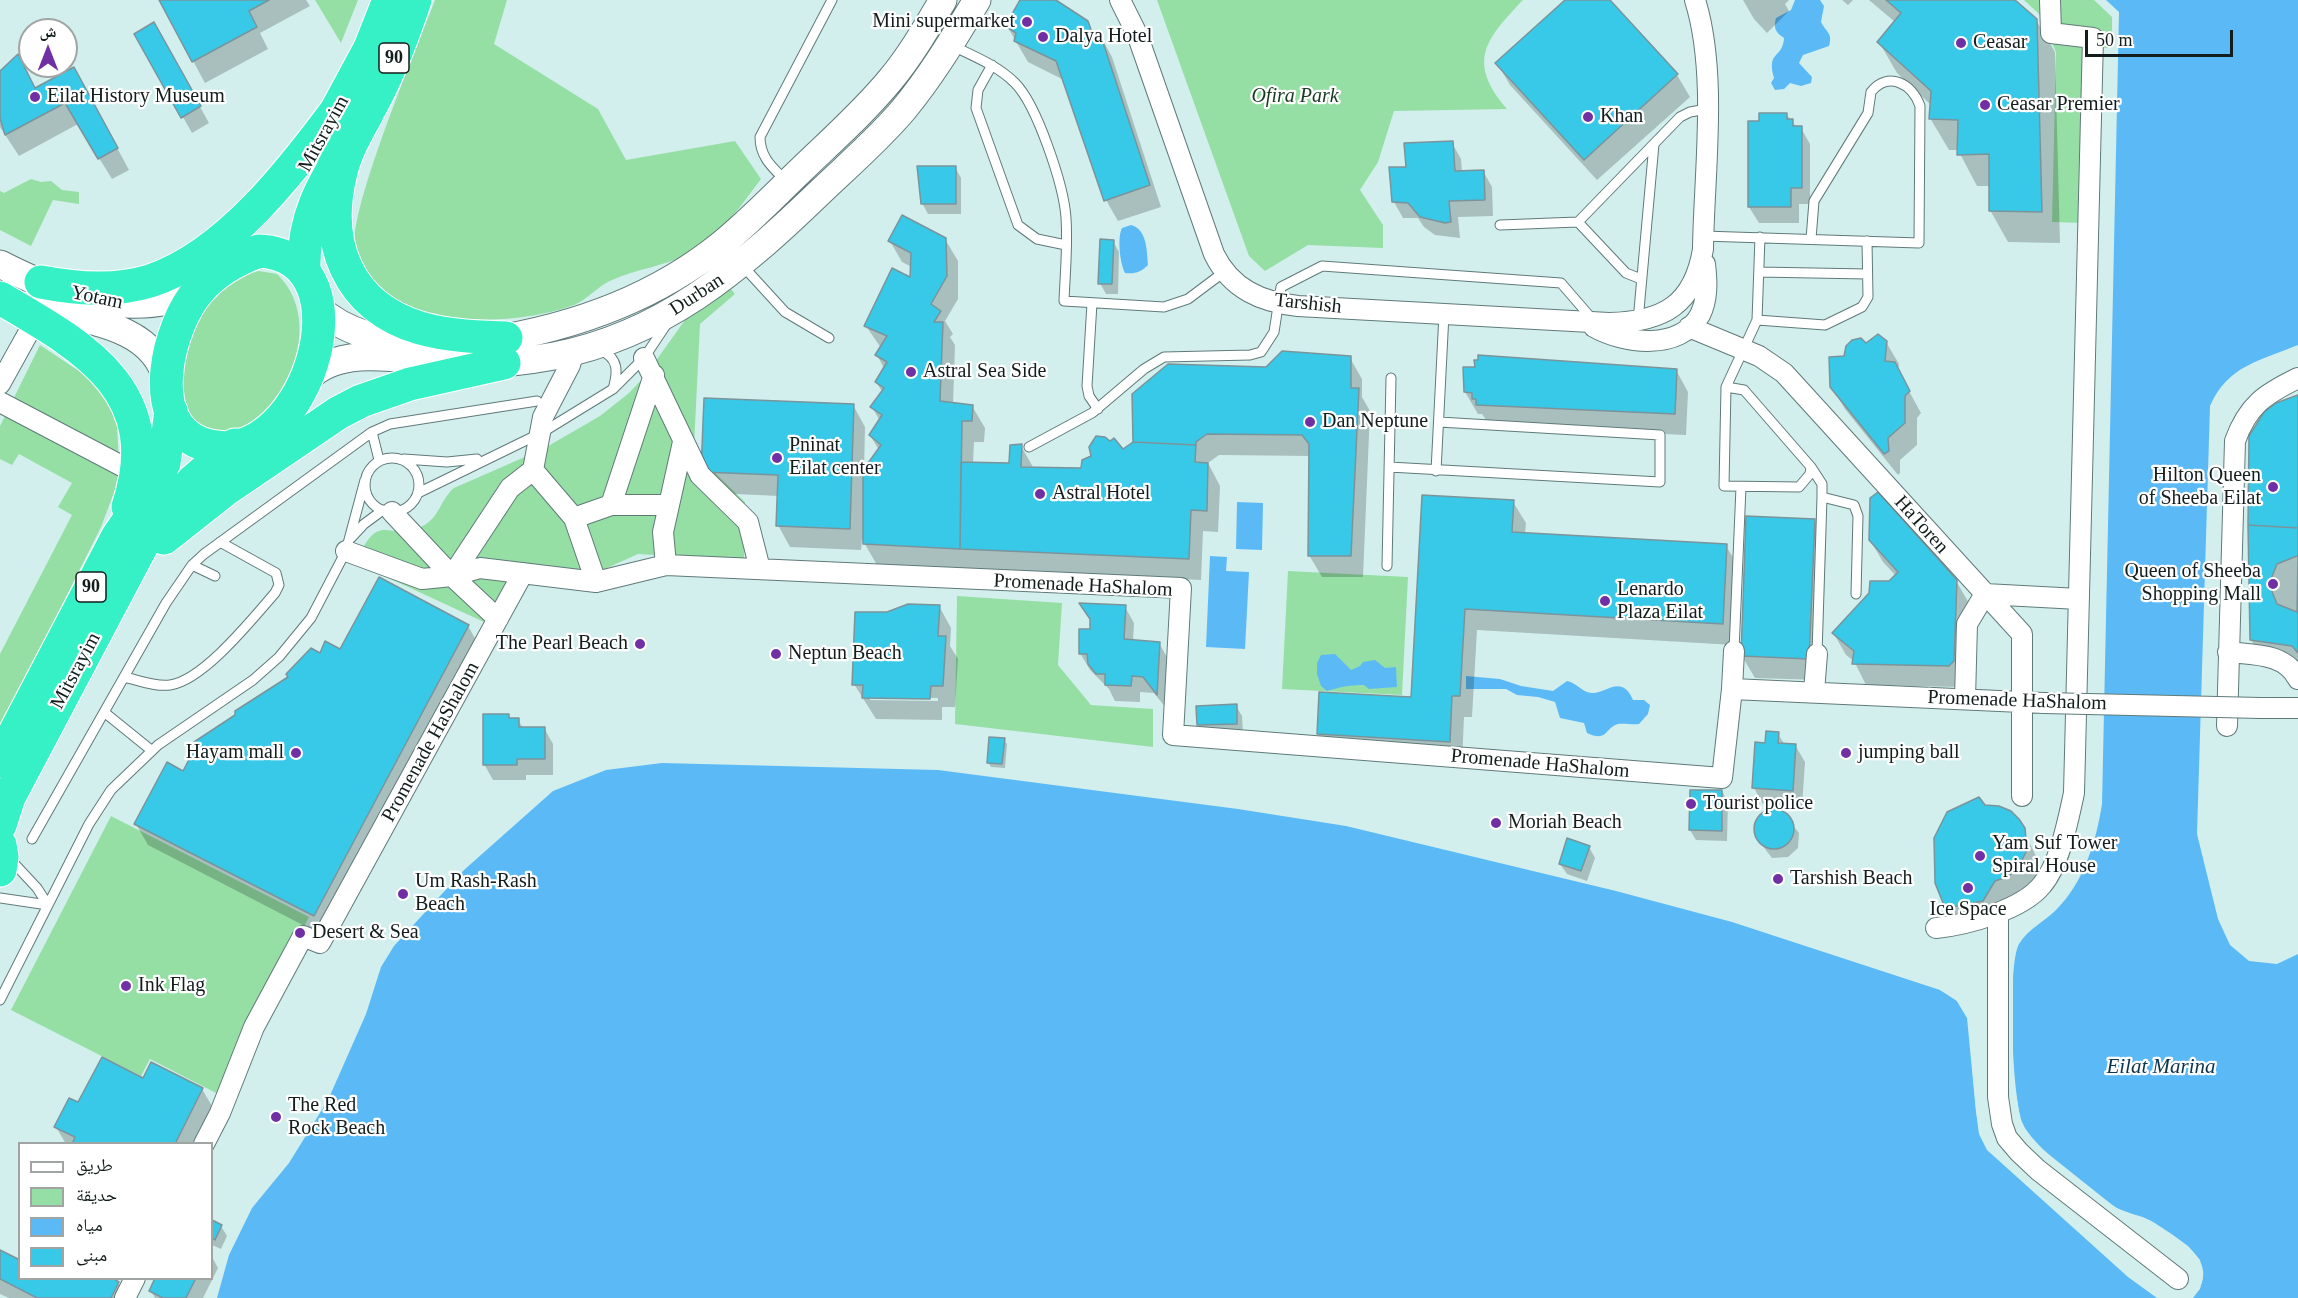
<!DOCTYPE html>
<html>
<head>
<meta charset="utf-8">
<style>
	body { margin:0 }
	#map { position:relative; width:2298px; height:1298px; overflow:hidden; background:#d2efee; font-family:"Times New Roman","Noto Naskh Arabic",serif }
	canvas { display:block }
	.legend { position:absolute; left:18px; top:1142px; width:195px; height:138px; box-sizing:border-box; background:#fff; border:2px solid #a0a5a4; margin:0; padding:8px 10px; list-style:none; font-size:18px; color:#121d1c }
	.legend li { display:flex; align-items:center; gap:12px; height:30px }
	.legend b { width:30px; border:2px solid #a0a5a4 }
	.north { position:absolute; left:18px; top:18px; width:60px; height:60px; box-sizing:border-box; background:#fff; border:2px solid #a0a5a4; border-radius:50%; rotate:0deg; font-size:16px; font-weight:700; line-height:24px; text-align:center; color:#121d1c }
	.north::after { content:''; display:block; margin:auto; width:21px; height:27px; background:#7030a4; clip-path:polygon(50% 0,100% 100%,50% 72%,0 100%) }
	.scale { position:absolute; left:2085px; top:30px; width:148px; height:27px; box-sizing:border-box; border:3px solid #121d1c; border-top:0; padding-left:8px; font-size:18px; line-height:21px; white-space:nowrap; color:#121d1c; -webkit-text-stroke:4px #fff; paint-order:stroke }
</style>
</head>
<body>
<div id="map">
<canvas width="2298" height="1298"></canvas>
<ul class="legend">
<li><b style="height:8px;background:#fff"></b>طريق</li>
<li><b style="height:16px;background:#95dfa5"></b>حديقة</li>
<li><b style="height:16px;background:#5bbaf6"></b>مياه</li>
<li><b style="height:16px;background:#38c8e8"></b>مبنى</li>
</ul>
<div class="north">ش</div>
<div class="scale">50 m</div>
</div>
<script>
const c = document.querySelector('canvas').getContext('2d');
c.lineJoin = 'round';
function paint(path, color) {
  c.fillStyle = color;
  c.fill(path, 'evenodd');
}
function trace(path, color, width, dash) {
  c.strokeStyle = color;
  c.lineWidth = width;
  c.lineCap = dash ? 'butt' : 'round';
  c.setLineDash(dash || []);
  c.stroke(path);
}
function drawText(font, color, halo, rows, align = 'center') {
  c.font = font + ' "Times New Roman",serif';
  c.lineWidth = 4.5;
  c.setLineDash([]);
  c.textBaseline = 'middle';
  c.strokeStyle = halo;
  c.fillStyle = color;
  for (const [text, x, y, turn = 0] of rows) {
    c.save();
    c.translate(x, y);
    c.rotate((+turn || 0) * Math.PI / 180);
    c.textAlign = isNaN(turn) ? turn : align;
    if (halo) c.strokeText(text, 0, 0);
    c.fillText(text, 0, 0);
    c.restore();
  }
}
paint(new Path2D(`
	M315,0H358L341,43Z
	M435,0H507L494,44L598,109L626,160L735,141L761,179C741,205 719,239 689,254C665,266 636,269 612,280C598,286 588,299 574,305C512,328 375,333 355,249C347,212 418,45 435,0Z
	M1157,0H1523C1486,39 1466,61 1507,109L1394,111L1378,162L1360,190L1383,225V248L1308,245L1265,271L1249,256Z
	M2024,0H2094L2112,17V48L2084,47L2083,223L2052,222L2056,52L2039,14Z
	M31,179L41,182L51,181L62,190L79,192V204L53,200L31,246L0,230V191L4,193Z
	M259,271L277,274C322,317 294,399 243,427C233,433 214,431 203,431L190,415L184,396L182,367L188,336L202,307L237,276Z
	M730,288L735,294L700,324L694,446L717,475L745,502L744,561L638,554L587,577L523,564L484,622L356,563C380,504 390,547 426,524C440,515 441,499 454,488L543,449L600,416L629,393L645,376L690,313Z
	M40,345L79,371L100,389L117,421L119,470L115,490L101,527L0,729V654L72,515L58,507L72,483L19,454L12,465L0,459V426Z
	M1288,571L1408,577L1402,695L1282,689Z
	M957,596L1062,603L1058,665L1091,705L1153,709V747L955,724Z
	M111,816L309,917L218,1094L150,1059L141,1076L11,1010Z`), '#95dfa5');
paint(new Path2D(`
	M1795,0H1820L1824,6L1821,22C1826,32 1833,33 1829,46L1803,55L1799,63L1812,77L1811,83L1801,86L1790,83L1784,89L1775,90L1771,83L1774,78C1766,50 1783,59 1784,38C1776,33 1773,28 1776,18L1791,10Z
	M2106,0H2298V345C2260,361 2228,365 2210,406L2197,834L2218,919L2230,945L2249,961L2277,964L2298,954V1298H2193C2217,1269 2195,1250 2170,1233C2163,1229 2155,1222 2147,1219C2137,1214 2127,1214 2117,1208C2095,1194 2032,1146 2023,1124C2012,1100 2007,965 2019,944C2028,929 2044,922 2056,910C2084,882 2096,842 2102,804L2119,12Z
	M1131,225C1147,229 1147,251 1148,265C1141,272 1136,274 1125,273C1120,263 1117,238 1122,228Z
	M1237,502L1263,503L1262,550L1236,549Z
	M1210,556L1227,557L1226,571L1249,572L1245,649L1206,647Z
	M1335,654L1351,670L1360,666L1363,662L1375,660L1385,668L1396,667L1397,687L1369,689L1364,685C1350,685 1340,687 1327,691L1321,686L1317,674V663L1321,655Z
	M1466,676L1500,679L1521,686L1553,691L1567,681C1577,683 1583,693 1592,693C1605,694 1622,673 1633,700H1644L1650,705L1648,714L1639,724C1633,725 1625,723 1618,724C1605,727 1608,743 1587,733L1584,723L1560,718L1555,702L1538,697L1517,695L1506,689H1466Z
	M662,763L938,770L1238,809L1346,826L1616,891L1732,922L1940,990L1955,998L1967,1018L1976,1111L1979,1134L1987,1150L2128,1277L2157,1298H217L229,1255L252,1208L289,1163L328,1100L366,1014L381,967L394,946L464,870L553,791L606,770Z`), '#5bbaf6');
paint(new Path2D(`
	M2013,959V1076L2021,1124L2032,1141L2116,1208L2148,1220L2188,1246L2200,1260L2203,1277L2200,1289L2192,1298L2200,1277L2198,1261L2187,1248L2147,1221L2115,1210L2030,1142L2020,1125L2011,1076L2010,960Z
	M1943,988L1957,996L1970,1017L1979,1111L1982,1133L1989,1148L2160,1298L2129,1276L1987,1149L1980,1134L1976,1111L1968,1018L1960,1003L1940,990Z`), '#d2efee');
paint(new Path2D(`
	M160,0H306L310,6L260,33L268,49L205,83Z
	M1021,0H1053L1087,22L1095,36L1100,35L1112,57L1161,207L1118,221L1106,200L1064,80L1028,62L1007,26Z
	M1567,0H1608L1677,75L1690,97L1597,180L1510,85L1497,63Z
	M1743,0H1789L1785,4L1789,11L1767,33L1754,19Z
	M1842,0H1853L1848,5Z
	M1869,0H2013L2036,20L2055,52L2060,243L2008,242L1990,210V186H1977L1958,150H1949L1930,118L1931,105L1897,73L1879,42L1895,22Z
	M154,24L209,123L192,133L136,34Z
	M0,73L36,89L86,90L129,170L112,179L78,124L19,156L0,127Z
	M1787,115L1797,128H1801L1810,144V204H1799V223H1759L1749,207L1760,122Z
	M1452,143L1461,159L1462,172L1483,171L1492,187L1493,216L1458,217L1460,238L1435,235L1424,227L1418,218H1403L1394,202L1408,168Z
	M955,167L961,178V214H928L922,203Z
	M945,239L958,261V299L945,321L953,334L950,337L955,345L953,404L972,406L985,428L984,442H974L973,464L1010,465L1021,446L1033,467L1083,470L1123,451L1267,368L1350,358L1362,379V397L1370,411L1363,577H1322L1309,555L1311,456L1219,455L1208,463L1220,486L1218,532L1203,531L1201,580L877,565L862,539L861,550L790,547L778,525L779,496L715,493L703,472L853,405L865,427L864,472L879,450L870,435L880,421L872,407L883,393L876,382L884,368L877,355L881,348L866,326L911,279L912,267L902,262L890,241Z
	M1113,241L1119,252L1118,294H1106L1100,283Z
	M1886,342L1899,364L1898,371L1921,413L1917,418V445L1900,460V473L1898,475L1845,409L1832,387L1846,357L1866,345Z
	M1480,361L1676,370L1688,392L1686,435L1490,426L1482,414H1478L1465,392Z
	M2298,396V666L2264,661L2251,640Z
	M1513,502L1526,523L1525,534L1726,546L1739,567L1734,645L1477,630L1472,717H1464L1462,763L1331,755L1318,734L1412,699Z
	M1814,520L1826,542L1821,680L1755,678L1742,656Z
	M1870,540L1956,581L1969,603L1961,687L1866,685L1854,661L1846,655L1834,634L1896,576L1883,562Z
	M939,606L951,628L950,646L958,659L955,707H942V720L876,719L854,684L887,613ZM870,697L938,698V701L870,700Z
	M1125,607L1134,623L1133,641L1159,643L1168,659L1166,708L1154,693L1140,692V702L1115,701L1109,689L1090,670L1080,653L1091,630Z
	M468,626L480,647L326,937L148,845L136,824L183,773L321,655Z
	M1236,706L1242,716L1243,734L1205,735L1199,725Z
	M508,715L511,720H518L523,728H544L553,744V775H526V780H493L484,764Z
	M1778,734L1785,745H1795L1805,762L1802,807L1763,804L1754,788L1766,745Z
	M1004,740L1007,744L1005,768L991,767L988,762Z
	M1722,791L1728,802L1727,841L1696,840L1690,830Z
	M1984,806L2018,820L2039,862L2035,883L1958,929L1946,907Z
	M1767,812L1783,813L1799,833L1798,848L1788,857L1772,858L1755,836L1756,821Z
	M1589,847L1595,858L1587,881L1567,874L1560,864Z
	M143,1080L202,1089L215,1111L198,1144H66L56,1127L79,1104Z
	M212,1222L221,1226L227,1236L221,1249L212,1245Z
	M0,1252L20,1278L118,1283L126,1298H9L0,1294Z
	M212,1257L218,1268L203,1298H155L151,1291L157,1278H212Z`), '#0003');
const building = new Path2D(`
	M159,0H269L249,11L257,27L192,62Z
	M1020,0H1056L1088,21L1093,35L1100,33L1150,185L1104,201L1056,61L1014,41L1016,33L1005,26Z
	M1565,0H1610L1678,74L1584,160L1495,63Z
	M1886,0H2015L2037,19L2042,212L1989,211V154L1957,155L1958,120L1929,119L1931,91L1877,42L1901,13Z
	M154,22L201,106L181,118L134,34Z
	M18,54L35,88L74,67L118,148L98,159L65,103L5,135L0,118V71Z
	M1759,113H1787V119H1793V126H1802V188H1791V207H1748V121H1759Z
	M1453,141L1455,171L1484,170L1485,200L1449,201L1451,222L1445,223L1420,217L1408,203L1392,202L1389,167H1406L1404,143Z
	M917,166H956V204H921Z
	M902,215L946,238L947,276L931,304L941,311L934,322H943L940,401L973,405L972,421H962L960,549L863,544V470L881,445L869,435L882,415L870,407L884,388L875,382L887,362L875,355L887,336L864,326L892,268L910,277L911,253L888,241Z
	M1100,239L1114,240L1112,284H1098Z
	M1878,334L1887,341L1885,361L1895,362L1910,391L1905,396V423L1888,438L1889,451L1884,454L1830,387L1829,357L1844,356L1846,346L1852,340L1861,338L1866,343Z
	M1282,351L1351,356V388H1359L1351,556H1308L1309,444L1302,435L1207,434L1196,442V445L1133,442L1132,394L1168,364L1266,367Z
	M1478,355L1677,369L1675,414L1476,405V399H1472V393L1464,392L1463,367H1475L1474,360H1478Z
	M2298,395V528L2248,525L2249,436L2264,412L2276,403Z
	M704,398L854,404L850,529L776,526L778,475L701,472Z
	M1096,436L1105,437L1110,441L1114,438L1123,449L1133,442L1196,445L1195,462L1208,463L1207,511L1191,510L1189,559L960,549L961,462L1009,463L1010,445L1022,444L1021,467L1081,468L1082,460L1091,456L1089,447Z
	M1878,492L1957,580L1954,661L1949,666L1852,664L1854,651L1832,633L1869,593L1870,581H1889L1898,572L1869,540L1870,498Z
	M1422,495L1514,500L1512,532L1727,544L1723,624L1465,609L1460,696H1452L1450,742L1317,734L1319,692L1411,697Z
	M1746,516L1815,519L1809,659L1741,656Z
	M2248,525L2298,528V653L2292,646L2250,640Z
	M2297,556H2298L2297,612L2277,604L2269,584L2277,564Z
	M379,577L469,625L314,916L134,824L167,762L183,771L197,744L194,742L235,715V711L288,677L286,674L311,648L320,653L325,641L340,649Z
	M1079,603L1126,605L1124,639L1160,642L1157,695L1143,677L1132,676L1131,686L1105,685V674H1096L1088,664L1087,654H1079V629H1090V619Z
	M908,604L940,605L938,636H946L943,686H931L930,699L862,698L863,685H852L855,612H887Z
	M1237,704V724L1197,725L1196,706Z
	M483,714H509V718H519V727H545V759H517V765H483Z
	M1766,731L1779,732L1778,743L1796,744L1793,791L1752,788L1755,742L1765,743Z
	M989,737L1005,738L1002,764L987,763Z
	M1690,790H1722V831L1689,830Z
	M1979,797L1985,805L1999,806L2011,811L2019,819L2025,828L2027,850L2017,870L2007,877L1995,881L1983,901L1945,908L1935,883L1934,838L1947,812Z
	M1754 829a20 20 0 1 1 40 0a20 20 0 1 1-40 0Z
	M1567,838L1590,846L1581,871L1559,864Z
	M102,1057L143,1078L151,1062L203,1088L175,1144H72L75,1137L54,1127L69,1098L78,1102Z
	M212,1220L222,1225L215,1240L212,1238Z
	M0,1250L20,1260V1278H112L119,1282L111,1298H37L0,1279Z
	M155,1278H196L186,1298H163L149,1291Z`);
paint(building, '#38c8e8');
trace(building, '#7b949b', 1.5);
const lane = new Path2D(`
	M951,45C973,56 997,65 1015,83C1037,105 1064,186 1066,218C1068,246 1065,274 1064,301L1164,307L1188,299L1224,272
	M992,65L978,90L976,108L1018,225L1037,239L1066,245
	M785,180C772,167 760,157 760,137L832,0
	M1578,222L1626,273L1641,279
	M1500,225L1578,222L1680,117L1690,112L1707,109
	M1703,236L1919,243L1920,106C1912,83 1888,71 1871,92L1868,113L1814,201L1811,239
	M742,265L785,312L829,338
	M1759,272L1867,274
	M1092,303L1087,386L1089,396L1098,409
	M1757,320L1825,325L1862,307L1868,297L1867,241
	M1638,321L1654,144
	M600,350C619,358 618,372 613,389
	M1726,387L1744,390L1811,467L1810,474L1799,487L1724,486L1726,387L1757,320L1760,237
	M372,432L379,460
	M1029,447L1092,413L1144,369L1164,357L1250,355L1261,352L1274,332L1281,287L1322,266L1561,283L1593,320
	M365 485a27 27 0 1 1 54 0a27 27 0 1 1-54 0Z
	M404,459L447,462L477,459
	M1389,467L1660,482V435L1439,422
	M1811,467L1822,484V497L1817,654
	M1436,471L1444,314
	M418,493L543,432L613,389L644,358L668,322
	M1822,497L1854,505L1858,516L1856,594
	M351,538L364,524L383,510
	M192,565L215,576
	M1387,566L1391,378
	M1734,651L1741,487
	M124,677C138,680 155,687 170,685C204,680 253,618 275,593L279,585L276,573L220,542
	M104,712L151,750
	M32,839L166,603L192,565L204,554L372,432L390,424L537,401
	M10,859L37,888L48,905
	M0,898L48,905
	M0,1000L89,824L111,790L158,745L253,680L279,657L311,618L346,551L365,480`);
const street = new Path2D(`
	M1120,0L1137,34L1214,254C1231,289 1261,302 1298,306L1609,323C1663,322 1694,305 1703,249C1704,172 1718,74 1695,0
	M1594,327C1624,344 1680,351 1700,315C1708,299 1707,281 1705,264
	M1689,327L1759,356L1784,373L2022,634V796
	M574,351L570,365L543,417L533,470L574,518L596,582
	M644,358L700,475L748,522L760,569
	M0,384L36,319
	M0,402L137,474
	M611,505H669
	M392,512L452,576L498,619
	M574,518L611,505L654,375
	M346,551L422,579L452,576L480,568L596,582L666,565L1181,588L1173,735L1722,778L1732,689L2044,703
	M666,565L663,532L683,442
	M452,576L510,488L533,470
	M2228,652C2254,655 2285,653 2298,679
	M1732,689L1734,651
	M1814,692L1817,654
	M1965,699L1967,624L1985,594L2079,599
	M2261,708H2298
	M2227,726L2235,441C2248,405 2265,394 2298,378
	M1998,913V1097L2002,1124L2007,1138L2019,1152L2038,1170L2178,1279
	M1936,928C1966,925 2022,910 2042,885C2060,864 2068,820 2074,793L2093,38L2051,33L2050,0
	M204,1144L220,1113L254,1027L303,936L320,943L523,573
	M125,1298L135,1278`);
const secondary = new Path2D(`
	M0,264C60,295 132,321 198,291
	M24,305C73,320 154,320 167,382
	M317,307C346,334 384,342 424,343
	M486,341C572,328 654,299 722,244C750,221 775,195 801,170C832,140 864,112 891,79C911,55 927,27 943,0
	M307,379C345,338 422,366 472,365C500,364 527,361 554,356C663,335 739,270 817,195C846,167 878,140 904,109C932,75 954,38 977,0`);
const highway = new Path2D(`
	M367,114C357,132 346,151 341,172C323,243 347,306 420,328C448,336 477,337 506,338
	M328,126L370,48L389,0
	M259,251C376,256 302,483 200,443C144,421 168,325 199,290C215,271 235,260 259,251Z
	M304,270C302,203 335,169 366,115C387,79 402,39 415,0
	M41,282C77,289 114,292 150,281C227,256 293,169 339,107
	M0,298C86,348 166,392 128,507
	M164,538L226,489L338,413L361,401L410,384L504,363
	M0,761L118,536L155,482L164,463L171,411
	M0,825L9,797L149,532L193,481L235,445
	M0,845L2,857L0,870`);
trace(lane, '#607a79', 11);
trace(street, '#607a79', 22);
trace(secondary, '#607a79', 29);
trace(highway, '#fff', 35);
trace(lane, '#fff', 9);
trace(street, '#fff', 20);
trace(secondary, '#fff', 27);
trace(highway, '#36f1c5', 33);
const streetBridge = new Path2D(`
	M2044,703L2261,708`);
trace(streetBridge, '#607a79', 22, []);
trace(streetBridge, '#fff', 20);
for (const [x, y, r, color] of [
	[1027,22,6,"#7030a4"],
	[1043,37,6,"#7030a4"],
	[1961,43,6,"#7030a4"],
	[35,97,6,"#7030a4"],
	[1985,105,6,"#7030a4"],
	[1588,117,6,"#7030a4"],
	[911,372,6,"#7030a4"],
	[1310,422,6,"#7030a4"],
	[777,458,6,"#7030a4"],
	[2273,487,6,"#7030a4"],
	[1040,494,6,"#7030a4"],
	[2273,584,6,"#7030a4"],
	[1605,601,6,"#7030a4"],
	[640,644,6,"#7030a4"],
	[776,654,6,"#7030a4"],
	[296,753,6,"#7030a4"],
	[1846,753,6,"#7030a4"],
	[1691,804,6,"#7030a4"],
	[1496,823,6,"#7030a4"],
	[1980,856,6,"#7030a4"],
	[1778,879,6,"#7030a4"],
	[1968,888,6,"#7030a4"],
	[403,894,6,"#7030a4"],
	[300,933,6,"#7030a4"],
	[126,986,6,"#7030a4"],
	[276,1117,6,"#7030a4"]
]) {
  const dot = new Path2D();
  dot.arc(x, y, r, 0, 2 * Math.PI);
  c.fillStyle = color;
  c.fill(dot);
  trace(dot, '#fff', 2);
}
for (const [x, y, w] of [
	[394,58,30],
	[91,587,30]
]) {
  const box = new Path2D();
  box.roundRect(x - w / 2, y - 15, w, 30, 4.5);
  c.fillStyle = '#fff';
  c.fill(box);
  trace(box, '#121d1c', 1.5);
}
drawText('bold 18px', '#121d1c', null, [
	["90",394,58],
	["90",91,587]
]);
drawText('20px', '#121d1c', '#fff', [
	["Mini supermarket",1015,22,"right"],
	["Dalya Hotel",1055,37],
	["Ceasar",1973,43],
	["Eilat History Museum",47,97],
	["Ceasar Premier",1997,105],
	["Khan",1600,117],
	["Astral Sea Side",923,372],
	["Dan Neptune",1322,422],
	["Pninat",789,446],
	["Eilat center",789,469],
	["Hilton Queen",2261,476,"right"],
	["of Sheeba Eilat",2261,499,"right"],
	["Astral Hotel",1052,494],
	["Queen of Sheeba",2261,572,"right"],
	["Shopping Mall",2261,595,"right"],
	["Lenardo",1617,590],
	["Plaza Eilat",1617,613],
	["The Pearl Beach",628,644,"right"],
	["Neptun Beach",788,654],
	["Hayam mall",284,753,"right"],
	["jumping ball",1858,753],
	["Tourist police",1703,804],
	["Moriah Beach",1508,823],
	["Yam Suf Tower",1992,844],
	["Spiral House",1992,867],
	["Tarshish Beach",1790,879],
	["Um Rash-Rash",415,882],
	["Beach",415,905],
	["Ice Space",1968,910,"center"],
	["Desert & Sea",312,933],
	["Ink Flag",138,986],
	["The Red",288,1106],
	["Rock Beach",288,1129]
], 'left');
drawText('italic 20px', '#173a20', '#fff', [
	["Ofira Park",1295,97]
]);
drawText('20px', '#121d1c', '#fff', [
	["Mitsrayim",324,134,-61],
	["Durban",697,295,-33],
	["Yotam",97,298,12],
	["Tarshish",1308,304,6],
	["HaToren",1921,525,48],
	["Promenade HaShalom",1083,586,3],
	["Mitsrayim",76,671,-62],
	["Promenade HaShalom",2017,701,2],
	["Promenade HaShalom",431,742,-61],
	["Promenade HaShalom",1540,764,5]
]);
drawText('italic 21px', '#0b354d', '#fff', [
	["Eilat Marina",2161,1067]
]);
</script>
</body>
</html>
